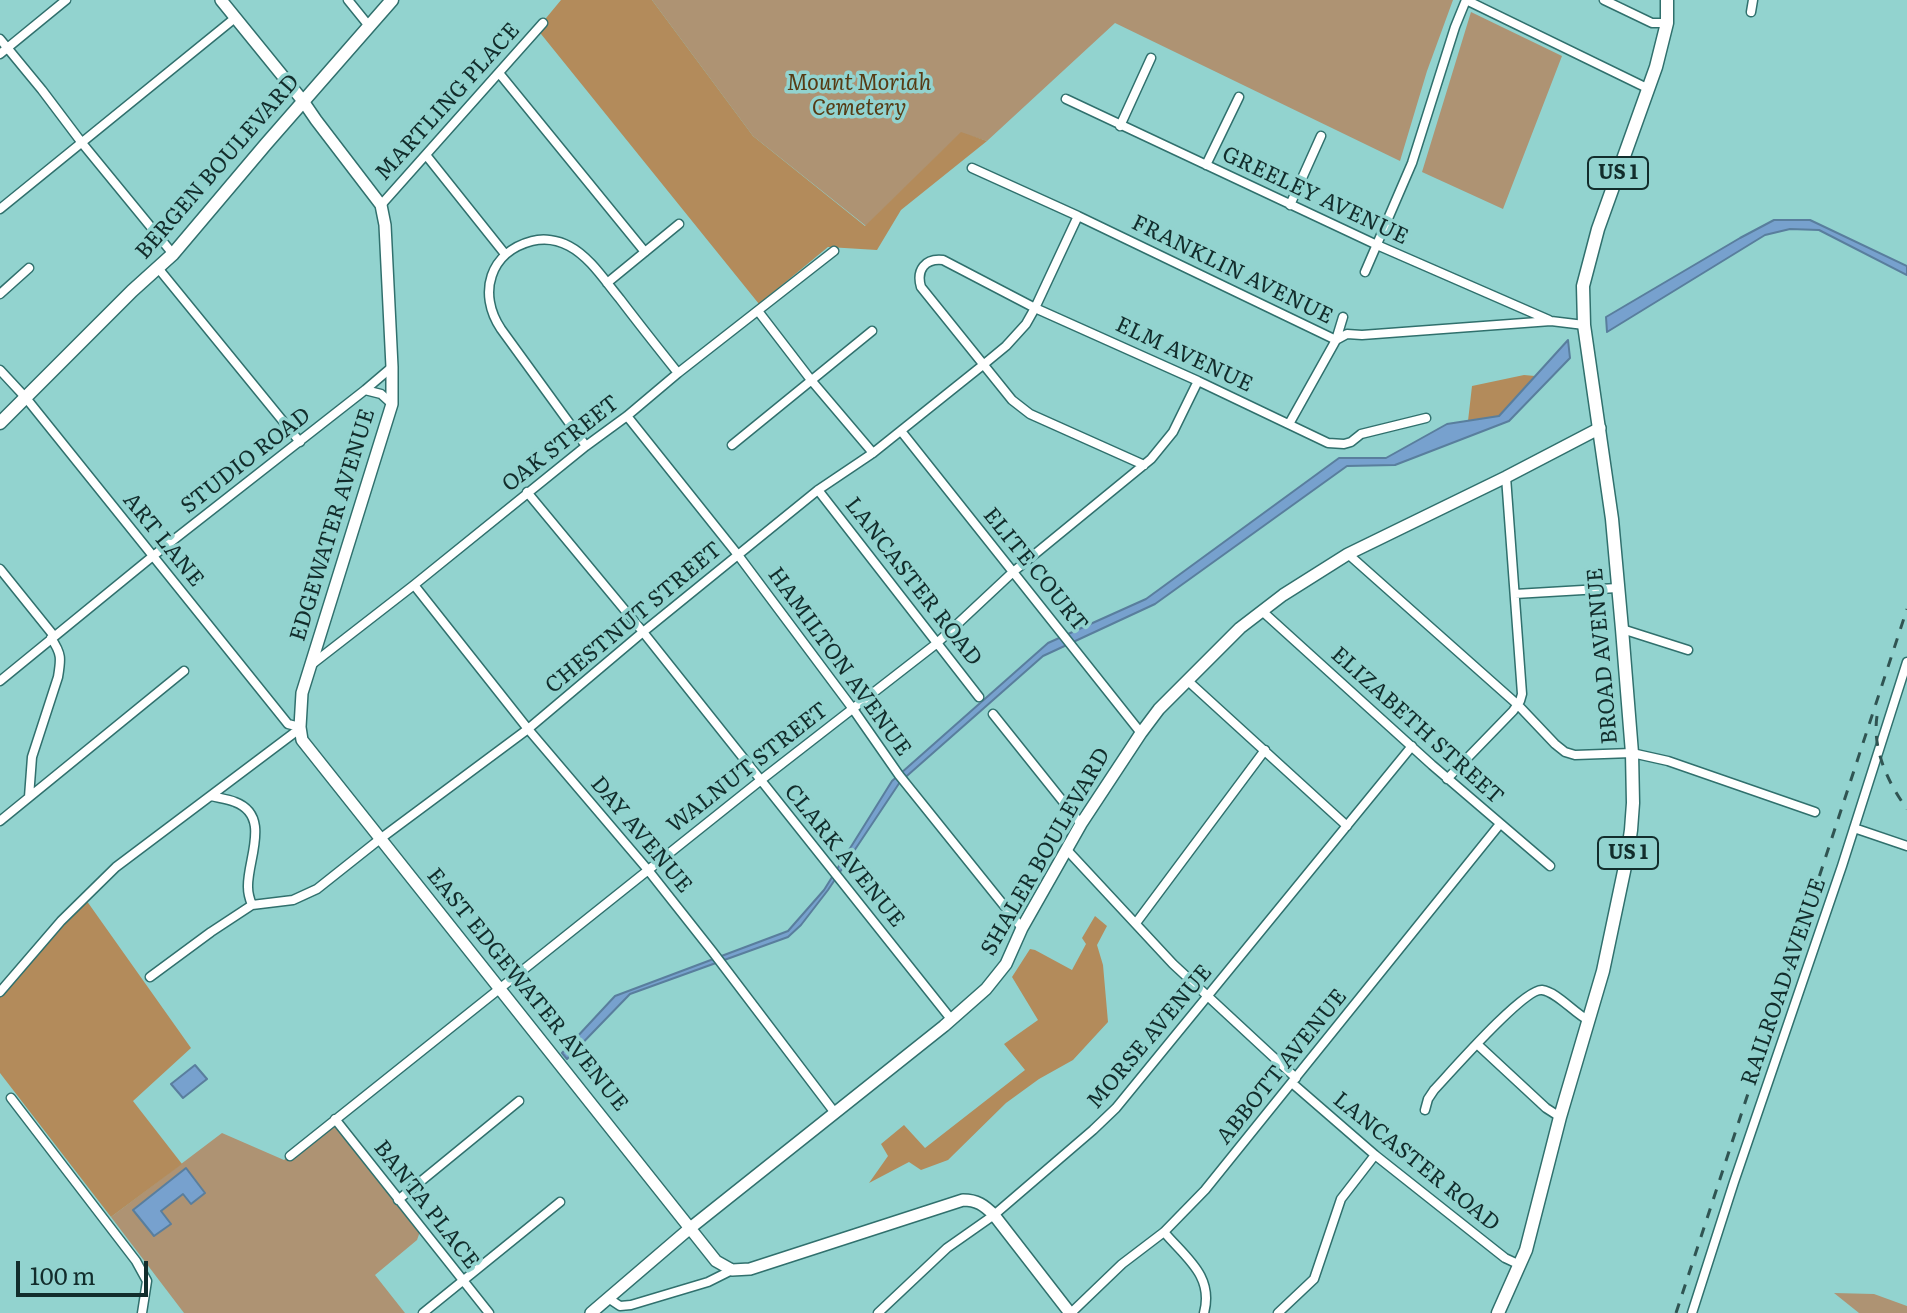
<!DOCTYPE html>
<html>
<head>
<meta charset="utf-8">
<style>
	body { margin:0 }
	#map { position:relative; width:1907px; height:1313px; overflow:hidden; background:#92d3cf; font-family:Literata,serif }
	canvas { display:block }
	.scale { position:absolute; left:16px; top:1261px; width:132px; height:36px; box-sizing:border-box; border:4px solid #122d2c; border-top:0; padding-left:10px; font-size:24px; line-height:28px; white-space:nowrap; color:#122d2c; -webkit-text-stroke:6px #92d3cf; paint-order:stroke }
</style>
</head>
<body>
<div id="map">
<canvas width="1907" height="1313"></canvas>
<div class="scale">100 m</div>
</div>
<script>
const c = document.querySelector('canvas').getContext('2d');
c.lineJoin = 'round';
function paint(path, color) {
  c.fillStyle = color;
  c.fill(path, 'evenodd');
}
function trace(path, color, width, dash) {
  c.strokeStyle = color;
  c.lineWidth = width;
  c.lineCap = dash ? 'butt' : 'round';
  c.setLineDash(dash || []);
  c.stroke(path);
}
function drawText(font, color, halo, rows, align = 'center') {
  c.font = font + ' Literata,serif';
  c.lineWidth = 7;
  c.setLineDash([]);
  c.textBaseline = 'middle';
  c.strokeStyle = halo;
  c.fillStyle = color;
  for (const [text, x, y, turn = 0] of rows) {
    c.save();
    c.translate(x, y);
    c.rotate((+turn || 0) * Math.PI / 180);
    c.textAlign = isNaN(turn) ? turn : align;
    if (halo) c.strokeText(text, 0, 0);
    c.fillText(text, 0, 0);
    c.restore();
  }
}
paint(new Path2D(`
	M652,0H1453L1427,71L1400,161L1115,23L987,141L961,133L866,226L753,136Z
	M1471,12L1562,56L1503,209L1422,172Z
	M335,1119L422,1226L417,1240L375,1275L405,1313H184L111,1217L222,1133L284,1160Z
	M1834,1293L1874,1294L1907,1306V1313H1859Z`), '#ae9373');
paint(new Path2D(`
	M561,0H652L753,136L865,226L961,132L987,141L901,210L877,250L828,247L759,304L537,29Z
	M1524,375L1535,376L1499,416L1468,421L1472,386Z
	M84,897L191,1048L133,1101L182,1164L111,1217L0,1073V990Z
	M1095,916L1107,926L1097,945L1103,965L1108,1022L1073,1060L1039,1079L1006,1103L948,1160L921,1170L909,1162L869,1183L888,1156L881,1144L904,1125L925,1148L1025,1070L1004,1044L1038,1020L1012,977L1030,949L1035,950L1072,970L1086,944L1082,938Z`), '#b38b5b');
const water = new Path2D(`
	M1774,220H1810L1907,266V275L1819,230L1790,229L1765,235L1607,332L1606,317L1740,238Z
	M1568,340L1570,358L1509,421L1395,465L1347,466L1155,604L1043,656L900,782L828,890L801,925L788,937L630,994L567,1059L562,1053L615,996L788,931L824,890L892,781L1048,643L1146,599L1339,458H1386L1447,424L1499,416Z
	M195,1065L207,1079L183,1098L171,1084Z
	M186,1168L205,1193L191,1204L183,1194L161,1211L171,1224L154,1236L133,1210Z`);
paint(water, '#77a1ce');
trace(water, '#597e9d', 2);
const street = new Path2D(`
	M348,0L369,26
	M1466,0L1649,89
	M1604,0L1652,23H1667
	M1751,12L1753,0
	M0,39L42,90L82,143L173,254
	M0,54L66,0
	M499,73L645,252
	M1066,99L1377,245L1549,320
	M1120,126L1151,58
	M426,155L505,254
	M1206,165L1239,97
	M972,168L1078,216L1336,340L1347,334L1362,335L1551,321L1584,325
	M381,205L543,23
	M1290,205L1321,136
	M0,209L235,18
	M158,268L300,442
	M1365,272L1412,163L1455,27L1466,0
	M607,283L679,224
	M0,294L29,268
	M758,311L811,380L873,453
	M0,370L26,398L288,724L300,727L294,733L116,867L61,921L0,992
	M365,390L381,394L392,404
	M627,416L738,555L853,709L899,775L1022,928
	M1289,424L1336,340L1343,317
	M901,431L1141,733
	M732,445L872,331
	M586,446L501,329C477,293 490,252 532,241C544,238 558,240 569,246C590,257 605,281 620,299C639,324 658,348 678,373
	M1144,465L1030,414L1012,400L921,287C916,270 925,258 943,260L1035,308L1198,381L1328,443L1344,444L1351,442L1361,434L1426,418
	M818,490L979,697
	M527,492L643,632L951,1019
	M1348,554L1518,705L1555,744L1565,752L1575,755L1632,753L1668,761L1815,812
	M0,569L54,636
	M414,585L528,729L648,870L712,951L835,1113
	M1515,594L1617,588
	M1262,611L1432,765L1550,866
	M1622,629L1688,650
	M311,665L414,585L586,446L627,416L678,373L834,251
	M0,681L153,556L365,390L392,367
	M1188,681L1347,826
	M993,714L1081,824
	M1447,779L1513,711L1520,701L1522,694L1506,477
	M211,796C219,798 228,799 235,802C272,816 247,860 248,887C248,893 250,900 252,905
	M29,797L32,757L58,677C61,659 62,654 51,638
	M0,821L184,671
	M1854,828L1907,846
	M1067,850L1173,964L1296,1078
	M1136,923L1265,750
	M150,977L211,932L252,905L293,900L317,889L380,839L528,729L643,632L818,490L873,453L983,365L1006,346L1026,324L1035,308L1078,216
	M1477,1044L1546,1108L1560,1117
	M1292,1083L1375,1155L1505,1258L1520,1265
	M11,1098L136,1261L147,1281L142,1313
	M1425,1110L1428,1099L1434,1090C1450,1073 1524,988 1542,990C1557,992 1574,1013 1588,1020
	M335,1119L489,1313
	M290,1156L761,780L936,644L1013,572L1151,459L1173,432L1198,381
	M398,1200L519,1101
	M1164,1232C1186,1258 1214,1276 1204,1313
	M608,1298L620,1306L631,1305L708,1282L732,1270
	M423,1313L560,1202
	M878,1313L947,1248L994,1215L1093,1130L1116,1108L1412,746
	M1071,1313L1122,1264L1164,1232L1205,1190L1500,824
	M1278,1313L1314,1279L1341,1199L1375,1155
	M1692,1313L1734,1182L1842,866L1907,662`);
const secondary = new Path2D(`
	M221,0L303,101L316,120L381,205L385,225L392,367V404L302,693L300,727L302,740L716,1261L732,1270L750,1269L963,1200C977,1200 984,1205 994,1215L1070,1313
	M591,1313L689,1229L944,1026L986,989L1006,964L1022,928L1081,824L1141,733L1159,709L1240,628L1283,595L1348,554L1506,477L1600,428`);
const primary = new Path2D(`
	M0,423L132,291L173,254L266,144L392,0
	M1498,1313L1526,1250L1560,1117L1603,971L1627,857L1631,830L1633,803L1632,753L1622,629L1612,519L1584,325L1583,286L1598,229L1656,67L1667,23V0`);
trace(street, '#30706d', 11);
trace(secondary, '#30706d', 14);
trace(primary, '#30706d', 15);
trace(street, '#fff', 8);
trace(secondary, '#fff', 11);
trace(primary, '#fff', 12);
trace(new Path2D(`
	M1877,716C1872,749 1888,783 1907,809
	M1676,1313L1907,609`), '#305452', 3, [10, 10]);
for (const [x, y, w] of [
	[1618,173,60],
	[1628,853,60]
]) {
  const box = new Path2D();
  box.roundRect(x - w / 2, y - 16, w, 32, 6);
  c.fillStyle = '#92d3cf';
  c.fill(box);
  trace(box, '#122d2c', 2);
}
drawText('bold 20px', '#122d2c', null, [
	["US 1",1618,173],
	["US 1",1628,853]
]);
drawText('italic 22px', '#573b14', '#92d3cf', [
	["Mount Moriah",859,84],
	["Cemetery",859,109]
]);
drawText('22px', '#122d2c', '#92d3cf', [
	["MARTLING PLACE",448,102,-48],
	["BERGEN BOULEVARD",218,167,-49],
	["GREELEY AVENUE",1315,196,25],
	["FRANKLIN AVENUE",1232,270,26],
	["ELM AVENUE",1184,355,25],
	["OAK STREET",561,444,-38],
	["STUDIO ROAD",246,461,-38],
	["EDGEWATER AVENUE",333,525,-73],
	["ART LANE",163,540,51],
	["ELITE COURT",1035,570,51],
	["LANCASTER ROAD",913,582,52],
	["CHESTNUT STREET",634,618,-40],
	["BROAD AVENUE",1603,656,-95],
	["HAMILTON AVENUE",839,662,54],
	["ELIZABETH STREET",1417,726,42],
	["WALNUT STREET",748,768,-38],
	["DAY AVENUE",641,835,50],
	["SHALER BOULEVARD",1046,852,-60],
	["CLARK AVENUE",844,856,51],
	["RAILROAD AVENUE",1784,982,-71],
	["EAST EDGEWATER AVENUE",527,990,51],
	["MORSE AVENUE",1150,1037,-50],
	["ABBOTT AVENUE",1282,1067,-51],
	["LANCASTER ROAD",1416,1162,39],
	["BANTA PLACE",426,1205,52]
]);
</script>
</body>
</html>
